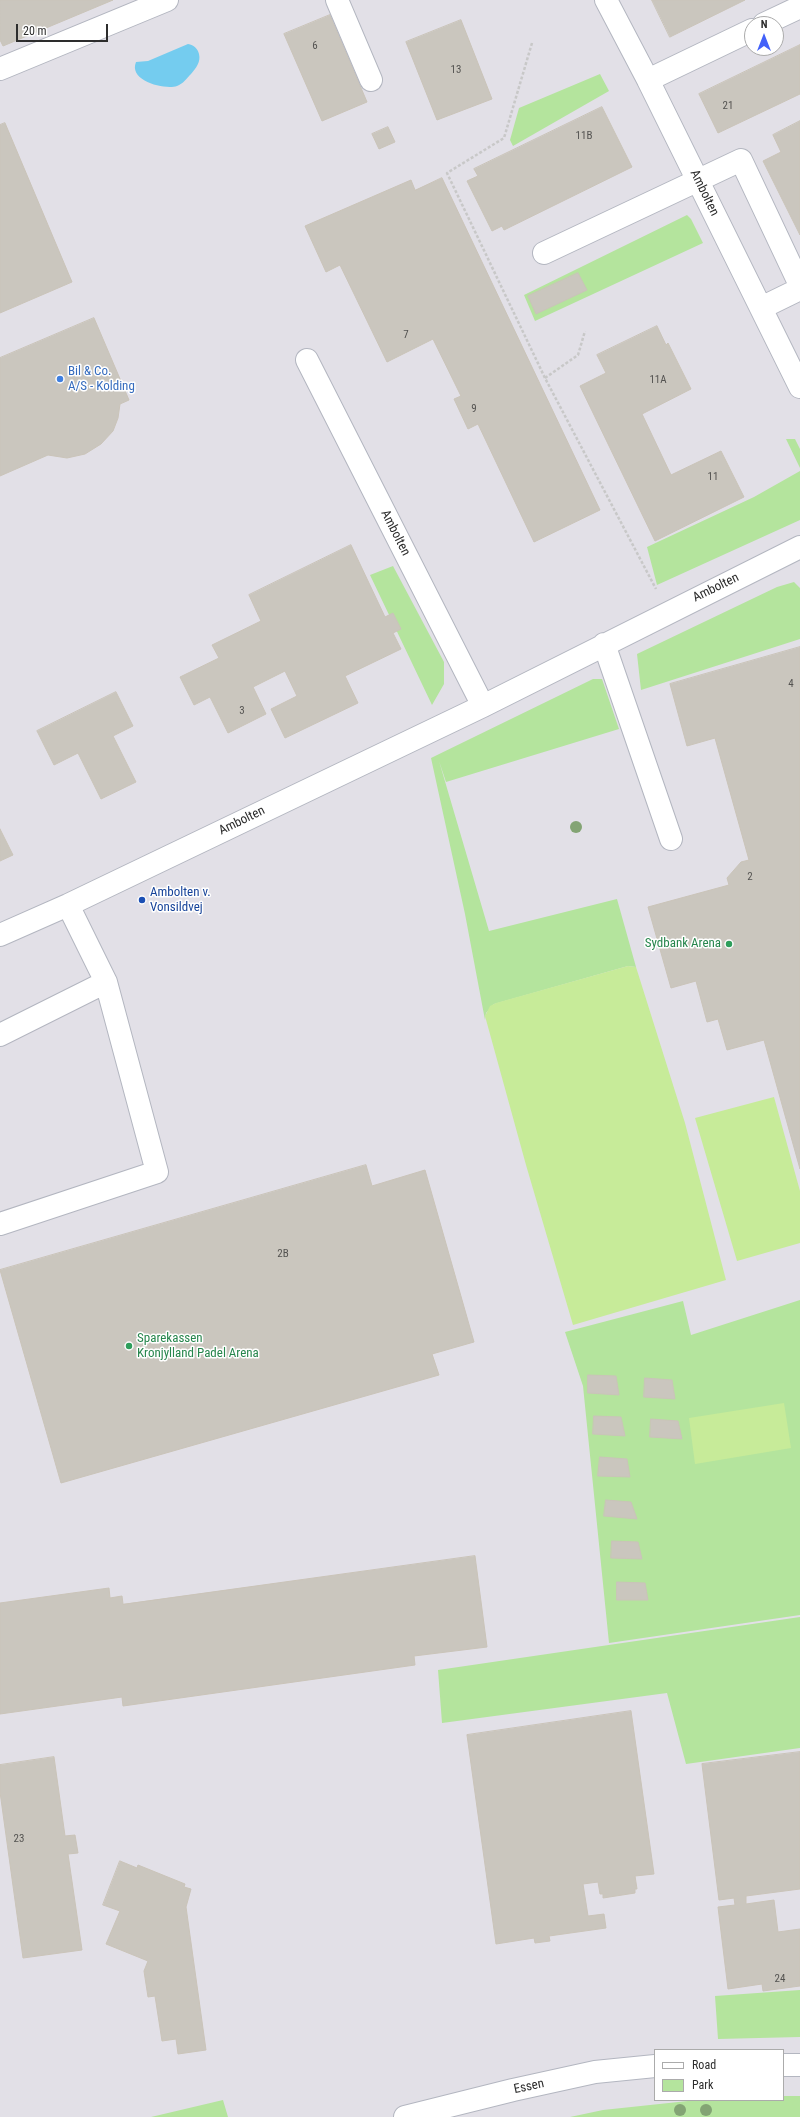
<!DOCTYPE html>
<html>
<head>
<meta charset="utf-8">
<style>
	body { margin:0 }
	#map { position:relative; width:800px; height:2117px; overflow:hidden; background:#eee8e0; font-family:"Roboto Condensed",sans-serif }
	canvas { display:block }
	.legend { position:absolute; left:654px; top:2049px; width:130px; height:52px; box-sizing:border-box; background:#fff; border:1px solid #ababab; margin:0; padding:5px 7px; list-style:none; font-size:12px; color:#2d2d2d }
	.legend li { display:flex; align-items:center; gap:8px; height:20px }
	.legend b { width:20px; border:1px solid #ababab }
	.north { position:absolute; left:744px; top:16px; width:40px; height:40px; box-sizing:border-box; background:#fff; border:1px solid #ababab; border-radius:50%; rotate:0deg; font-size:11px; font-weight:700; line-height:16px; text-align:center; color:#2d2d2d }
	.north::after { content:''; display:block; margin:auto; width:14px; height:18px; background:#4261f9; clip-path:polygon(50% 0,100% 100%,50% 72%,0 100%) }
	.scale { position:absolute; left:16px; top:24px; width:92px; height:18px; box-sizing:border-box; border:2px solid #2d2d2d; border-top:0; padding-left:5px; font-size:12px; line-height:14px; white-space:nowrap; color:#2d2d2d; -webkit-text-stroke:3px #fff; paint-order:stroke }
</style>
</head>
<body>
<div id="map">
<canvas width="800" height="2117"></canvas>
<ul class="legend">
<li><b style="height:5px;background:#fff"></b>Road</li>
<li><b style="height:11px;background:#b4e49d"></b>Park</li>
</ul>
<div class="north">N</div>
<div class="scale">20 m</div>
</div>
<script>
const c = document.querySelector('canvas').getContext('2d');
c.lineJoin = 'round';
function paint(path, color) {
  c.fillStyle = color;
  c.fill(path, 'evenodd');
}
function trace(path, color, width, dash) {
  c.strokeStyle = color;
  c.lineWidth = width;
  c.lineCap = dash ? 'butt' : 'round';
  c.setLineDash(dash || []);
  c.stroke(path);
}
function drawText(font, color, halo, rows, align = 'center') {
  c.font = font + ' "Roboto Condensed",sans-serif';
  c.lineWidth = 3;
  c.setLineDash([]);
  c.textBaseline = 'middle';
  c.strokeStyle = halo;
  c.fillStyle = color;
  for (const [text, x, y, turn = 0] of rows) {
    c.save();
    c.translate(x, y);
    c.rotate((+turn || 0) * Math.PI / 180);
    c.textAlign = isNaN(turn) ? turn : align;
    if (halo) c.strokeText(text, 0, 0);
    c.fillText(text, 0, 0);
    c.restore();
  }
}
paint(new Path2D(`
	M0,0H800V2117H0ZM752,24H776V48H752ZM655,2050H783V2100H655Z`), '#e2e0e7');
paint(new Path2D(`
	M600,74L609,91L513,146L510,140L519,108Z
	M687,215L691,219L703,243L535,321L524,295Z
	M786,439H795L800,449V468Z
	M800,471V520L657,585L647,547L754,497Z
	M393,566L444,662V684L432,705L370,575Z
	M794,582L800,588V639L641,690L637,654L777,587Z
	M593,679H602L619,729L446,782L439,761L489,931L617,899L636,967L628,966L494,1004L486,1013L485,1020L465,914L431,758Z
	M800,1300V1615L609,1643L583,1386L565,1332L683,1301L691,1335Z
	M800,1617V1748L686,1764L667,1693L442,1723L438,1670Z
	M800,1990V2037L718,2039L715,1996Z
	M783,2096H800V2117H570L603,2110L697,2100H783Z
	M223,2100L228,2117H151Z`), '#b4e49d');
paint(new Path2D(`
	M628,966L636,967L685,1123L726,1280L573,1325L526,1165L485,1016L490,1006L496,1003Z
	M774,1097L800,1191V1243L737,1261L695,1118Z
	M784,1403L791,1448L695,1464L689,1418Z`), '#c7eb99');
paint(new Path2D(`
	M188,44C194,45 198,49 199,54C201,62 196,68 191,74C187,78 183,84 177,86C165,90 128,81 136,62L148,61Z`), '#74ccef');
const building = new Path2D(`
	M0,0H113L3,46L0,40Z
	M652,0H745L670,37Z
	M330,15L367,102L322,121L284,34Z
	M461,20L492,99L437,120L406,42Z
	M800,45V94L718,133L699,94Z
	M602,107L632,167L504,230L502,226L492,231L467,181L478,176L474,169Z
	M800,121V235L763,161L781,152L773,135Z
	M5,123L72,282L0,313V125Z
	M388,127L395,142L379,149L372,134Z
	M442,178L600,510L534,542L478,424L468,429L454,399L461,396L433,339L387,362L340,265L326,272L305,226L411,180L415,190Z
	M578,273L587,290L536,314L528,296Z
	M94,318L129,400L120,404L118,418L113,431L101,444L85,454L67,458L48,455L0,476V358Z
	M657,326L666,345L668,343L691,389L642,414L671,475L721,451L744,497L655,541L580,386L606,373L597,355Z
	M351,545L385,617L393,613L401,629L393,633L401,649L345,676L358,703L285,738L271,709L297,696L285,671L253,687L266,714L228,733L210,697L194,705L180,677L219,658L212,645L261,621L249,595Z
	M800,647V1169L764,1040L727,1050L718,1019L707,1022L696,981L671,988L648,907L729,885L727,878L741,862L749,860L715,738L687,746L670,684Z
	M116,692L133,726L113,736L136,782L101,799L78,753L54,765L37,731Z
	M0,829L13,855L0,861Z
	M366,1165L372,1186L425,1170L474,1342L432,1354L439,1375L61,1483L0,1270Z
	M588,1375L616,1376L619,1395L588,1393Z
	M645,1378L672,1380L675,1399L644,1397Z
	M594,1416L621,1417L625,1436L593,1434Z
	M651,1419L678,1421L682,1439L650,1437Z
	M600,1457L627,1459L630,1477L598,1476Z
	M606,1500L631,1502L637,1519L604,1516Z
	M612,1541L638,1542L642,1559L611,1558Z
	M475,1556L487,1647L414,1656L415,1665L123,1706L122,1697L0,1714V1603L109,1588L110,1598L122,1596L123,1604Z
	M617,1582L645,1583L648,1600H617Z
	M631,1711L654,1874L635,1876L637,1889H635V1893L603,1898V1894H600L598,1882L583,1884L588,1916L604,1914L606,1928L549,1936L550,1941L535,1943L534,1938L496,1944L467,1735Z
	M800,1752V1889L746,1896V1904L774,1900L778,1932L800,1929V1986L763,1991L762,1984L728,1989L718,1907L735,1905L734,1898L719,1900L702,1764Z
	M54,1757L65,1836L75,1835L78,1853L68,1854L82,1950L23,1958L0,1792V1765Z
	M120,1861L137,1868L138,1865L185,1884L184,1887L191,1889L186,1907L206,2050L178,2054L176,2039L162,2041L155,1996L148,1997L144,1971L148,1961L106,1944L120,1911L103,1905Z`);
paint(building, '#cac6be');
trace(building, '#cac4b9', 1);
const minor = new Path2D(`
	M337,0L371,80
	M606,0L648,80L800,387
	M764,24L800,7
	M0,69L167,0
	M648,80L752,30
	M544,253L741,160L800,285
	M761,308L800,289
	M307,360L483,706
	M604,644L671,839
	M0,935L68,905L483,706L800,547
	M0,1035L106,982
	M0,1224L157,1172L106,982L68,905
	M783,2065H800
	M405,2117L513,2090L595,2072L655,2066`);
trace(minor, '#b3b6c0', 24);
trace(new Path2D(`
	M532,43L504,138L447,173L545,378L656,589
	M545,378L578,355L585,331`), '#c8c8c8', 2.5, [3, 2]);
trace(minor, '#fff', 22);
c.fillStyle = '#83a474';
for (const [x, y] of [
	[576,827],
	[680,2110],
	[706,2110]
]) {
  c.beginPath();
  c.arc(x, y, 6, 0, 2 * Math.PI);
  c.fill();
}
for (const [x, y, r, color] of [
	[60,379,4,"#3f7fe0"],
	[142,900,4,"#1a4fb4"],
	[729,944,4,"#2e9e5b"],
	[129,1346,4,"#2e9e5b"]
]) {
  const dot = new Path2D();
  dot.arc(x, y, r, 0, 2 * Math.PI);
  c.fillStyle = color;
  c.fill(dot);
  trace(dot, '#fff', 1.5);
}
drawText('11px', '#545351', null, [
	["6",315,46],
	["13",456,70],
	["21",728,106],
	["11B",584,136],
	["7",406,335],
	["11A",658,380],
	["9",474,409],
	["11",713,477],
	["4",791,684],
	["3",242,711],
	["2",750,877],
	["2B",283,1254],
	["23",19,1839],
	["24",780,1979]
]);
drawText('13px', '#2d2d2d', '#fff', [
	["Ambolten",704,193,64],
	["Ambolten",395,533,63],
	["Ambolten",716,588,-26],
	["Ambolten",242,821,-26],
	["Essen",529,2087,-12]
]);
drawText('13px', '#366cbe', '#fff', [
	["Bil & Co.",68,372],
	["A/S - Kolding",68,387]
], 'left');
drawText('13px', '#164399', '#fff', [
	["Ambolten v.",150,893],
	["Vonsildvej",150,908]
], 'left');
drawText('13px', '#27864d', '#fff', [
	["Sydbank Arena",721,944],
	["Sparekassen",137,1339,"left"],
	["Kronjylland Padel Arena",137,1354,"left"]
], 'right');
</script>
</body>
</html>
